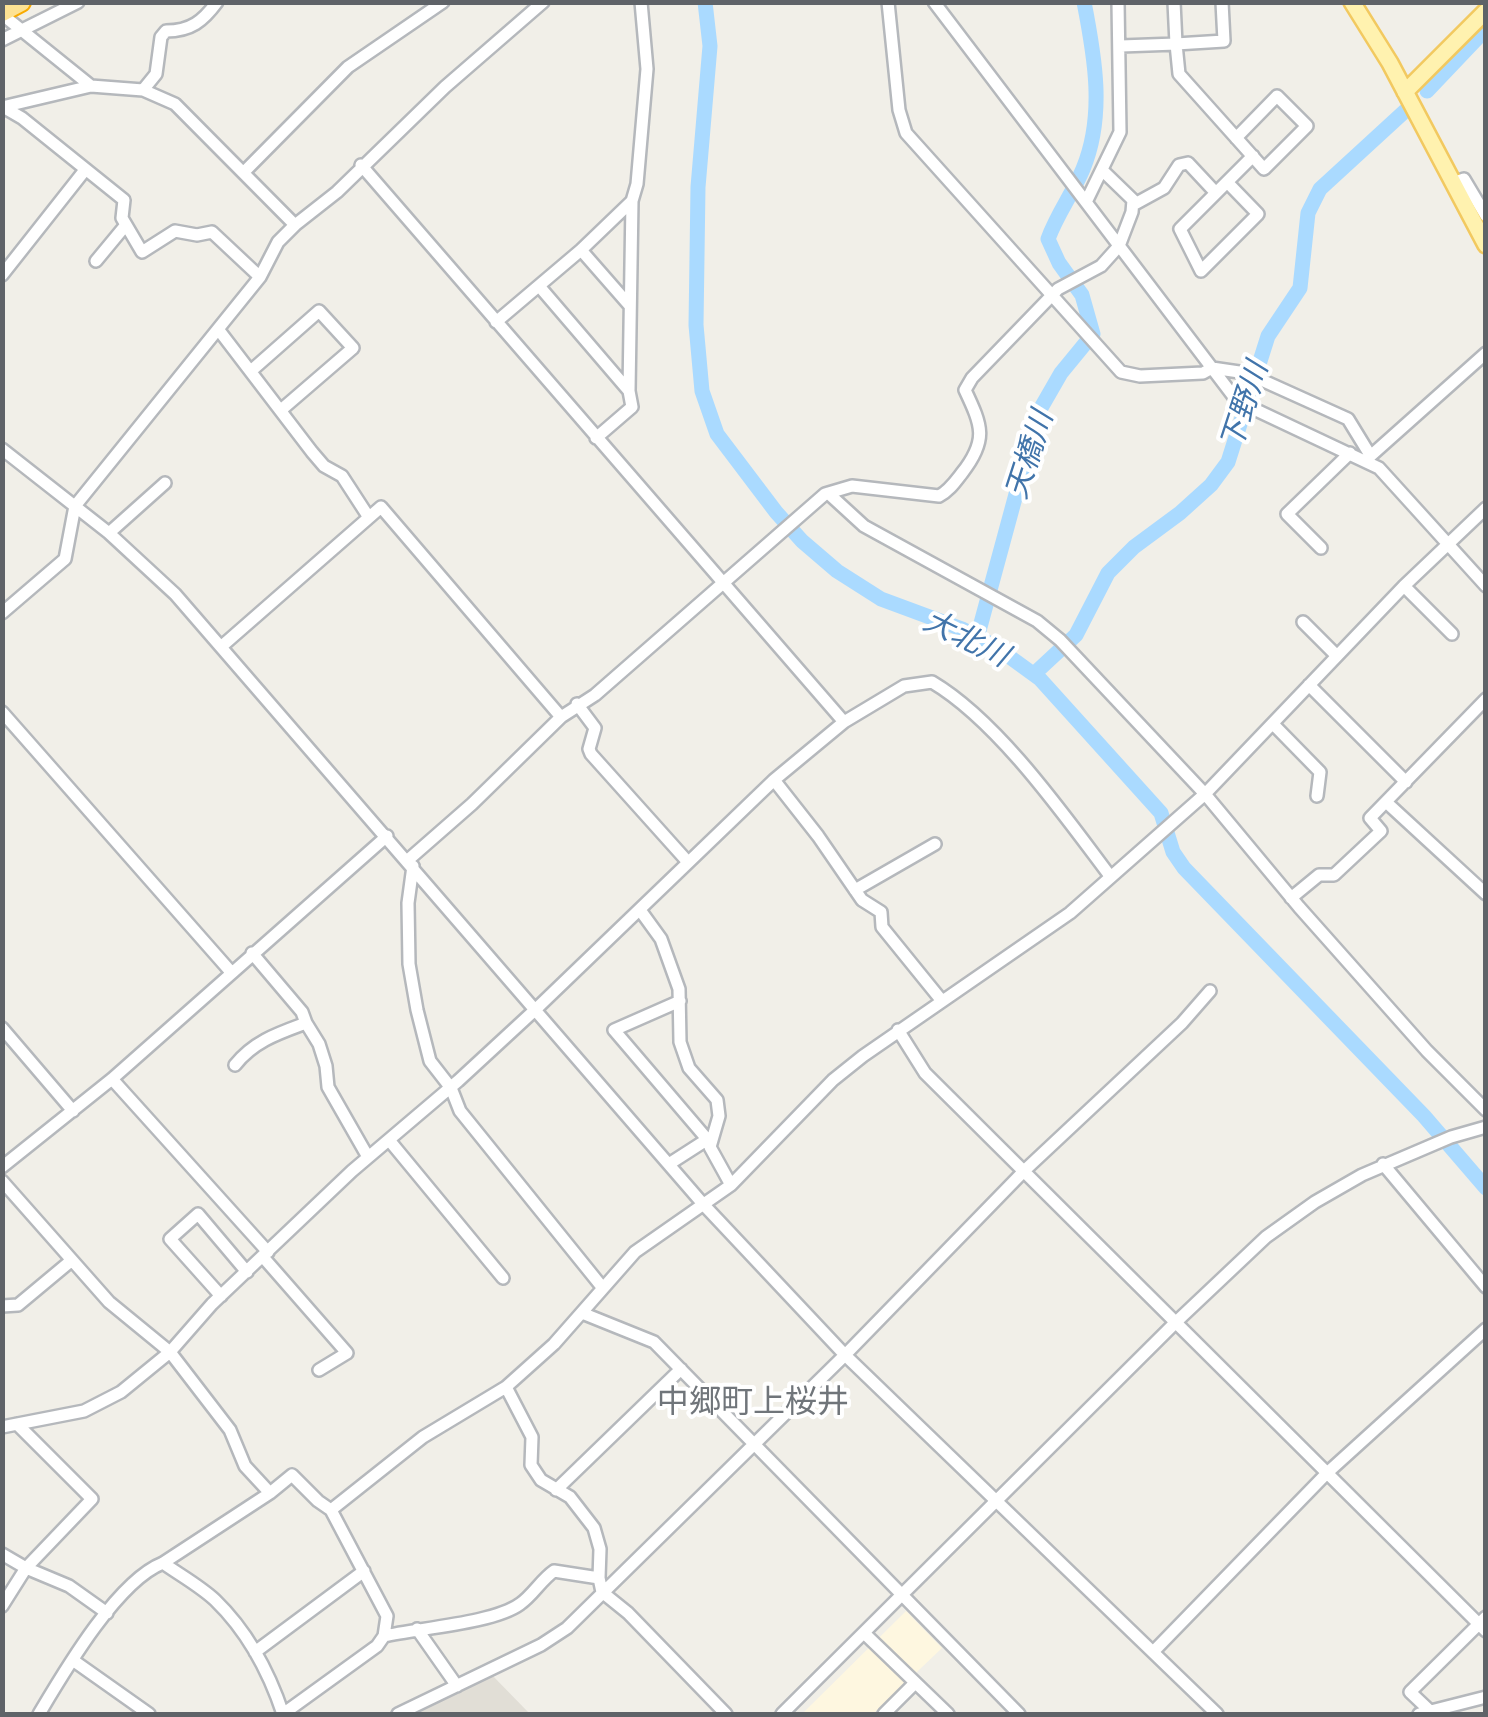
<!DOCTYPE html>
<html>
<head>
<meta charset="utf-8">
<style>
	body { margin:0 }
	#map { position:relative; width:1488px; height:1717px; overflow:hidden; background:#f1efe8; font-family:Quicksand,sans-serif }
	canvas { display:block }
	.frame { position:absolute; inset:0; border:5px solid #5f6368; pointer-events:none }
</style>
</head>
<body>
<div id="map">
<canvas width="1488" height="1717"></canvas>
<div class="frame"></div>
</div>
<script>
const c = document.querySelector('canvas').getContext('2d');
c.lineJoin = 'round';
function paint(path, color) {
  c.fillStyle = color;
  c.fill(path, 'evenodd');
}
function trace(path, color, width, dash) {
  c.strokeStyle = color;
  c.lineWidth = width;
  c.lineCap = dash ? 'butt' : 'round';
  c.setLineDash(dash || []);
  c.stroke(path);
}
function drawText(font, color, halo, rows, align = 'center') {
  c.font = font + ' Quicksand,"Noto Sans JP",sans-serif';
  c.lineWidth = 8;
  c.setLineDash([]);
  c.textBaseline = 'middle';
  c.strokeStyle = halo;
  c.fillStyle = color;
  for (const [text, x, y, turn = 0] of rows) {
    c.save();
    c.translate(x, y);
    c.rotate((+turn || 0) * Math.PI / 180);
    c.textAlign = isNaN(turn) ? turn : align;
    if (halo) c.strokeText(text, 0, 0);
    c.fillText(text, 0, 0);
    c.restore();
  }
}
paint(new Path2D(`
	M906,1611L942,1648L873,1714H802Z`), '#fef7e0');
paint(new Path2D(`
	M490,1673L530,1714H408Z`), '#e1ded6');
trace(new Path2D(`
	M705,2L710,46L698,187L696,325L702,391L717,434L776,512L802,541L837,571L881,599L962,629L996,647L1040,679L1161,813L1173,852L1184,868L1424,1116L1486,1188
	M1427,91L1486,29
	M977,638L1038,413L1061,373L1093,334L1082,295L1059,263L1048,239C1057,214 1073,193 1083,169C1105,116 1095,58 1084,2
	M1034,674L1076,635L1108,573L1134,547L1180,513L1211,485L1228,462L1268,336L1300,288L1308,213L1320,189L1405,111`), '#aadaff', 15);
const minor = new Path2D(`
	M888,2L899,110L906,133L1121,372L1140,376L1203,373L1212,368L1246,373L1348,419L1370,455
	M934,2L1237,401L1379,468L1486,586
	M1222,2L1224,41L1176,44L1179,74L1264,169L1307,126L1277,96L1236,138
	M9,20L91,86
	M2,40L78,2
	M1121,46L1176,44L1174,2
	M143,90L156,74L161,37L166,31C191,31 203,21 217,2
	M2,107L91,86L143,90L175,104L295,225
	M3,107L22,118L124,200L122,218L142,252L175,231L197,235L212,232L260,277
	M361,165L844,722
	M245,171L348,67L443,2
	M1227,182L1258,214L1201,271L1180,229L1253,156
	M1453,183L1464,179L1486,216
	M1086,202L1120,132L1118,2
	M1133,205L1164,188L1179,165L1188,163L1216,193
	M581,250L630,306
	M96,261L125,226
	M2,275L85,170
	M539,286L629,391
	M496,322L581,250L632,201
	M218,329L312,452L324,466L342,476L368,516
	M252,370L319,311L353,348L281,410
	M596,438L632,407L629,391L632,201L637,184L647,69L641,2
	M2,449L109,533L175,594L703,1204L845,1355L1217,1714
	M1366,460L1486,353
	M828,493L864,526L1037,621L1060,640L1205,794L1299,907L1427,1051L1486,1110
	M109,533L165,483
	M1321,548L1287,514L1350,453
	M1404,586L1452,634
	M2,613L65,559L75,506L260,277L278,242L295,225L337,192L445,87L543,2
	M1303,622L1337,656
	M222,646L381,507L561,717
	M1309,685L1406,782
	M577,704L595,728L589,749L591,754L687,861
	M2,712L231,972
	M1273,724L1320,772L1317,796
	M774,780L818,836L862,900L881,912L882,927L942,1001
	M1386,802L1486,894
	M408,860L472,804L561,717L595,695L825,494L852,486L939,496C949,491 955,482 962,473C988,440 982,426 965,390L972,378L1058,289L1101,266L1119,246L1132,212L1133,200L1102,170
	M413,866L408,903L409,964L417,1010L430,1061L451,1088L460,1111L602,1287
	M855,890L935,844
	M1291,898L1319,875H1334L1381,831L1370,818L1486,699
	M640,910L661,939L679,989L680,1042L689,1068L717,1100L719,1116L710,1147L731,1185
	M680,1001L614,1030L707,1139
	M306,1023L319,1044L326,1066L328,1087L368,1157
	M2,1028L73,1111
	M898,1030L925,1073L1486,1631
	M235,1065C254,1041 279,1033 306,1023L302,1012L252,953
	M112,1079L268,1252
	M389,1140L503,1278
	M669,1164L711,1137
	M1383,1164L1486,1287
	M2,1167L112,1079L387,836
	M2,1181L109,1302L170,1352L230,1430L245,1466L270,1493
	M263,1257L347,1353L319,1370
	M221,1296L170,1239L198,1214L247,1272
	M2,1306L18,1305L72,1260
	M582,1313L654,1342L1019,1714
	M506,1387L532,1437L531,1465L541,1480L570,1497L594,1528L600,1549L599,1578L602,1592L628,1613L726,1714
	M2,1427L84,1411L121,1392L170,1352L212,1304L352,1171L458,1081L536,1009L774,780L844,722L904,686L932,682C998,721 1064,815 1110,876
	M556,1490L681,1369
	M2,1554L26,1568L69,1586L107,1613
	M163,1563C180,1575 200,1586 215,1600C247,1631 269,1672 283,1714
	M2,1606L26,1568L92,1499L17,1424
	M417,1629L457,1686
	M864,1633L948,1714
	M384,1636C420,1628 494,1623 520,1604C533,1595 541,1580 554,1571L599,1578
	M1154,1651L1327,1473L1486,1329
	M255,1652L364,1571
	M74,1661L149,1714
	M1429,1710L1410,1692L1486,1617
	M39,1714C64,1672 117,1581 163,1563L270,1493L292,1475L318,1501L331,1510
	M283,1714L377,1646L384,1636L387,1616L331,1510L423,1437L506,1387L554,1344L635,1252L731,1185L833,1080L863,1056L1070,913L1205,794L1404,586L1486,508
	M398,1714L541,1645L567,1628L845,1355L1025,1170L1182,1023L1210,991
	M782,1714L1175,1323L1266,1237L1315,1202L1362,1175L1451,1137L1486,1127
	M884,1714L915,1683
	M1419,1714L1486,1697`);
const major = new Path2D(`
	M1352,2L1390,63L1486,245
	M1405,92L1486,11`);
const highway = new Path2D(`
	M2,12L21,2`);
trace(minor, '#b5b8bc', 16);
trace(major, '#f2c960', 20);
trace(highway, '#f9ab00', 22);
trace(minor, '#fff', 11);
trace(major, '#fff2af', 15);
trace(highway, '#fde293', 18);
drawText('italic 30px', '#4174aa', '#fff', [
	["下野川",1245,406,-72],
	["天橋川",1030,455,-72],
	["大北川",966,639,26]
]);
drawText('32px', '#70757a', '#fff', [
	["中郷町上桜井",753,1402]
]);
</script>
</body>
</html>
